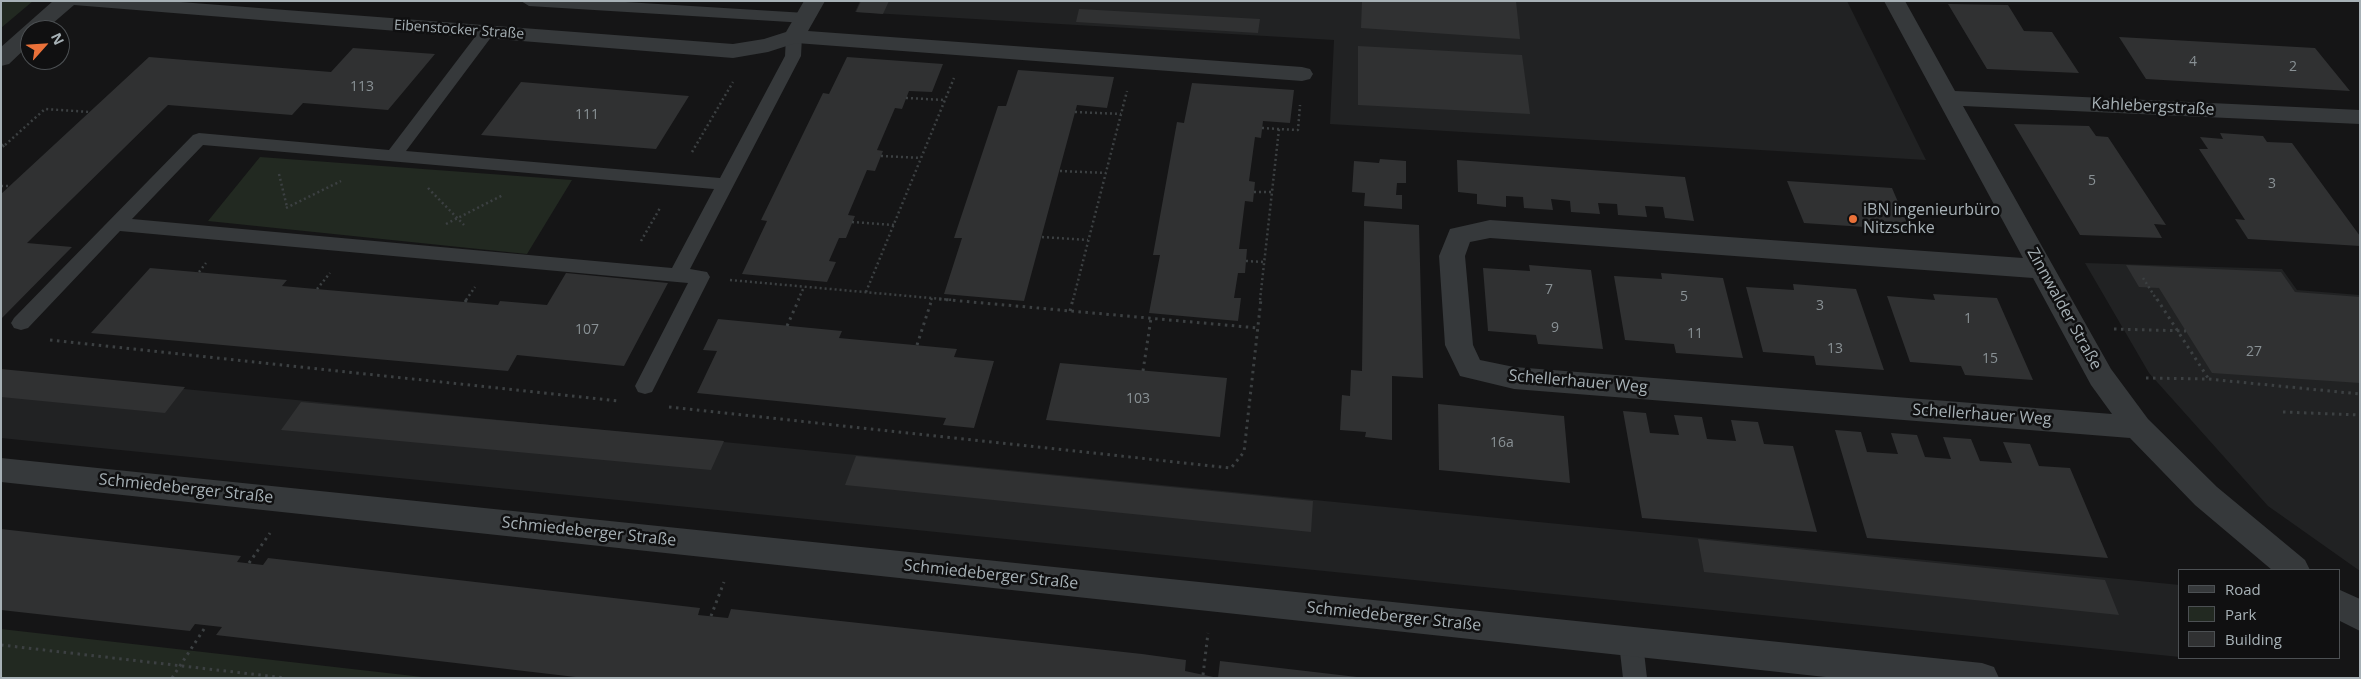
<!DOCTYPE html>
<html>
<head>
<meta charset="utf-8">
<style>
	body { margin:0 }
	#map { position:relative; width:2361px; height:679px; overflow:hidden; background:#151516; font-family:"Open Sans",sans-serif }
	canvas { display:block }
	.frame { position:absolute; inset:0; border:2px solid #a7b1b6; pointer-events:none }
	.legend { position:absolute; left:2178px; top:569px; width:162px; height:90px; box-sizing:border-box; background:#101011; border:1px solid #4c5053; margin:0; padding:6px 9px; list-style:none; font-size:15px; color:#a7b1b6 }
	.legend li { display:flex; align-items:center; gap:10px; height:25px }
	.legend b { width:25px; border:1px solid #4c5053 }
	.north { position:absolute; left:20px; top:20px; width:50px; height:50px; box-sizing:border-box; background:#101011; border:1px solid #4c5053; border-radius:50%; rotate:64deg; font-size:14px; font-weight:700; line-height:20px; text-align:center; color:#a7b1b6 }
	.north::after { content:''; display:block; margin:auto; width:18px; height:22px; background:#ea7139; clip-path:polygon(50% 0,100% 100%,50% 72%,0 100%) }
</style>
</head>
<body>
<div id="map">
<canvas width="2361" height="679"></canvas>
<div class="frame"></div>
<ul class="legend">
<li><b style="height:6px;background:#36393b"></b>Road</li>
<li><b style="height:14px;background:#222921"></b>Park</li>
<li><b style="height:14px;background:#303132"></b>Building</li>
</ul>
<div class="north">N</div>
</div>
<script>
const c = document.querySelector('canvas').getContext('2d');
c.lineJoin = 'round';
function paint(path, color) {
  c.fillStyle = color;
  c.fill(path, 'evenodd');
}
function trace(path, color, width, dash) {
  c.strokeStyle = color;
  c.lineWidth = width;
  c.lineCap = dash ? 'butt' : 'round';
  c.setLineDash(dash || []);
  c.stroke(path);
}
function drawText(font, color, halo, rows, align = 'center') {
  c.font = font + ' "Open Sans",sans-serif';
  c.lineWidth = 5;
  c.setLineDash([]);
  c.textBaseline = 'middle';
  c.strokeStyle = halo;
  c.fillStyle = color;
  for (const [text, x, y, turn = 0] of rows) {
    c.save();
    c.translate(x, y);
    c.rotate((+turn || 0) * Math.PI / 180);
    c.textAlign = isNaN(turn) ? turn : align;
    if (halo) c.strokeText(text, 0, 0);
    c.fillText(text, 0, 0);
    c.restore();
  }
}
paint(new Path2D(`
	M860,1H1847L1926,160L1330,124L1334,40L855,12Z
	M2085,263L2282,269L2297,290L2360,295V571L2268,506L2149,373Z
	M1,371L2180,585V657L1,438Z`), '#212223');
paint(new Path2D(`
	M1,1H33L1,28Z
	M260,157L572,180L527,254L208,221Z
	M1,629L431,678H1Z`), '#222921');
paint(new Path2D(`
	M861,1H889L883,14L856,12Z
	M1362,1H1516L1520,39L1361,28Z
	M1948,4L2008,5L2024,31L2052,32L2079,73L1987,69Z
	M1079,9L1260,19L1258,33L1076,22Z
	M2119,37L2315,48L2350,91L2146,79Z
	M1358,46L1522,55L1530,114L1358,105Z
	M353,48L435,54L388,110L303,103L292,115L168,105L27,243L72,247L1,319V194L149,57L331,72Z
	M847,57L943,64L932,92L909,91L902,109L895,108L877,150L883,151L875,171L867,170L848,215L855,216L846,238H839L829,261L836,262L827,282L742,274L767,221L761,220L823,93L829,94Z
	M1018,70L1114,77L1107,108L1077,105L1024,301L944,294L962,238H954L998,106H1006Z
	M521,82L689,96L656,149L481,135Z
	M1192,83L1294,90L1290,123L1263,121L1261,138L1255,137L1249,181L1255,182L1253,202L1245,201L1239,249H1247L1245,273H1238L1234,298H1241L1238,321L1149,313L1160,255H1153L1177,122L1184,123Z
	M2014,124L2089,126L2096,136L2108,137L2166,225L2154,224L2162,238L2080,235Z
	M2220,133L2263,136L2267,142L2292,143L2360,236V246L2248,239L2235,219L2245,220L2199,149H2208L2200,137L2223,139Z
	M1380,159L1406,161V183H1397L1396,195H1402V209L1364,206L1365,193L1352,192L1354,161L1379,163Z
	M1457,160L1685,177L1694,221L1665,218L1663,207L1645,206L1647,217L1618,215L1617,204L1598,203L1600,214L1571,212L1570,201L1551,199L1553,210L1524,208L1523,197L1506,196V207L1477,204V194L1458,192Z
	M1787,181L1892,188L1910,230L1804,223Z
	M1364,221L1419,225L1423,378L1392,376V440L1365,437L1366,432L1340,430L1342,395L1350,396L1351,370L1362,371Z
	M1529,265L1591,270L1603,349L1538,344L1536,335L1488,331L1483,268L1530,271Z
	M2126,265L2281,272L2295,292L2360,297V383L2212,373L2159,288L2139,287Z
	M150,268L287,280L282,286L498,305L500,301L547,305L566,273L668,283L624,366L517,355L508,371L91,333Z
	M1661,273L1723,278L1743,358L1676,353L1674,344L1625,340L1614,276L1662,279Z
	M1793,284L1856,289L1884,370L1816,365L1814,356L1763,352L1746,287L1794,290Z
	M1933,294L1997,298L2033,380L1965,375L1961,366L1910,362L1887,296L1935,300Z
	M718,319L842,331L839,338L957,349L954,357L994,361L974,428L943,425L946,418L697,393L717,351L703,350Z
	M1060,363L1227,378L1220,437L1046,420Z
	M1,369L185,387L165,413L1,397Z
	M301,402L724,441L711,470L281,430Z
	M1438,404L1564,416L1570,483L1439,470Z
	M1623,411L1646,413L1650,433L1679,435L1674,415L1702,417L1707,439L1736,441L1731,420L1758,422L1764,444L1793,446L1817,532L1642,518Z
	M1835,430L1861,432L1867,452L1898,454L1891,433L1917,435L1925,457L1951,459L1943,437L1971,439L1980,461L2012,463L2003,442L2030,444L2039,466L2070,468L2108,558L1867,538Z
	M856,456L1313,501L1311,532L845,485Z
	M1,529L241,556L237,562L263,565L268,558L700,608L698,615L728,618L731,609L1142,654L1186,660L1185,671L1218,678H584L216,635L222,627L195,624L190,631L1,610Z
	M1698,539L2105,580L2119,615L1704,572Z
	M1220,661L1357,677V678H1218Z`), '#303132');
trace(new Path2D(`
	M906,98L945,100
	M1075,112L1121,114
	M1262,128L1279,129
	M1,145H5L1,148
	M5,145L45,109L90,112
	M692,152L733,82
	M881,156L921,158
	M1060,171L1106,173
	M279,174L287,207
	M1,186H10
	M428,188L464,225
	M1254,192H1272
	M286,208L341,181
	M852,222L894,225
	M446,224L503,195
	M1042,237L1088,240
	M641,241L660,208
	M1246,261L1264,262
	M199,272L206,263
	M2143,278L2157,300
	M730,280L953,300
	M317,289L330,273
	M866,292L954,78
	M466,300L475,287
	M798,300L804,287
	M931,300L932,298
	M1073,300L1127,91
	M1260,300L1279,129L1298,130L1300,105`), '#3c4042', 2.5, [2, 3]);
trace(new Path2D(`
	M939,299L1258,328
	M2157,299L2208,378
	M465,302L467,299
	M1070,311L1073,299
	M787,326L799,299
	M2114,329L2186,331
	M50,340L618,401
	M917,345L932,299
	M1143,371L1151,318
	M2146,378L2208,379L2360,394
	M669,407L1231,468L1244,452L1261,299
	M2283,412L2360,415
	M249,563L270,533
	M711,616L724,582
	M1,645L286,678
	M1203,675L1208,633
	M172,678L206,626`), '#3c4042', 3, [2.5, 4.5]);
paint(new Path2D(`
	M521,1H609L806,13L814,18L806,23L529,6Z
	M487,27L495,32L406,151L720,178L785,56L786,36L794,31L802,36L801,56L690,269L707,272L710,277L652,392L645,394L638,392L635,386L688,283L120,231L28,328L21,330L14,328L11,323L14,318L193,135L199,133L389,150L481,29ZM203,145L714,189L672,268L132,219Z
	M1631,632L1640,635L1643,643L1647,678H1623L1619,643L1622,635Z`), '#36393b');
paint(new Path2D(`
	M53,1H167L733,44L764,39L786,32L804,1H825L808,31L1302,67L1310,69L1313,74L1310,79L1302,81L796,43L768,52L733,58L74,5L45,30H30V44L9,64L1,66V47Z
	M1884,1H1905L1955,91L2360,110V124L1963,106L2111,369L2148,419L2217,487L2305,560L2310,570H2272L2195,505L2130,438L1514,389L1460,376L1445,345L1439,256L1450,229L1490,220L2023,258ZM1490,238L2033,278L2091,385L2112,414L1514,367L1480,360L1473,345L1465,256L1470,242Z
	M1,458L1982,663L1994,667L1999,678H1835L1,482Z
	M2340,590L2360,599V631L2340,621Z`), '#36393b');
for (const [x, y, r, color] of [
	[1853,219,5,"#ea7139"]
]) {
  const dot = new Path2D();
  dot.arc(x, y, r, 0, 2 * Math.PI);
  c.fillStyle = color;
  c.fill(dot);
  trace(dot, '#101011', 2);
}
drawText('14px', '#a7b1b6', '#101011', [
	["Eibenstocker Straße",459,30,4]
]);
drawText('14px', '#899195', null, [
	["4",2193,62],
	["2",2293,67],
	["113",362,87],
	["111",587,115],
	["5",2092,181],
	["3",2272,184],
	["7",1549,290],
	["5",1684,297],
	["3",1820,306],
	["1",1968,319],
	["9",1555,328],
	["107",587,330],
	["11",1695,334],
	["13",1835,349],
	["27",2254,352],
	["15",1990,359],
	["103",1138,399],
	["16a",1502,443]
]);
drawText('16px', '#a7b1b6', '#101011', [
	["Kahlebergstraße",2153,107,3],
	["Zinnwalder Straße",2064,309,61],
	["Schellerhauer Weg",1578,382,5],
	["Schellerhauer Weg",1982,415,4],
	["Schmiedeberger Straße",186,489,6],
	["Schmiedeberger Straße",589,532,6],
	["Schmiedeberger Straße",991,575,6],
	["Schmiedeberger Straße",1394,617,6]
]);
drawText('16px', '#a7b1b6', '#101011', [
	["iBN ingenieurbüro",1863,210],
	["Nitzschke",1863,228]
], 'left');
</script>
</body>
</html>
